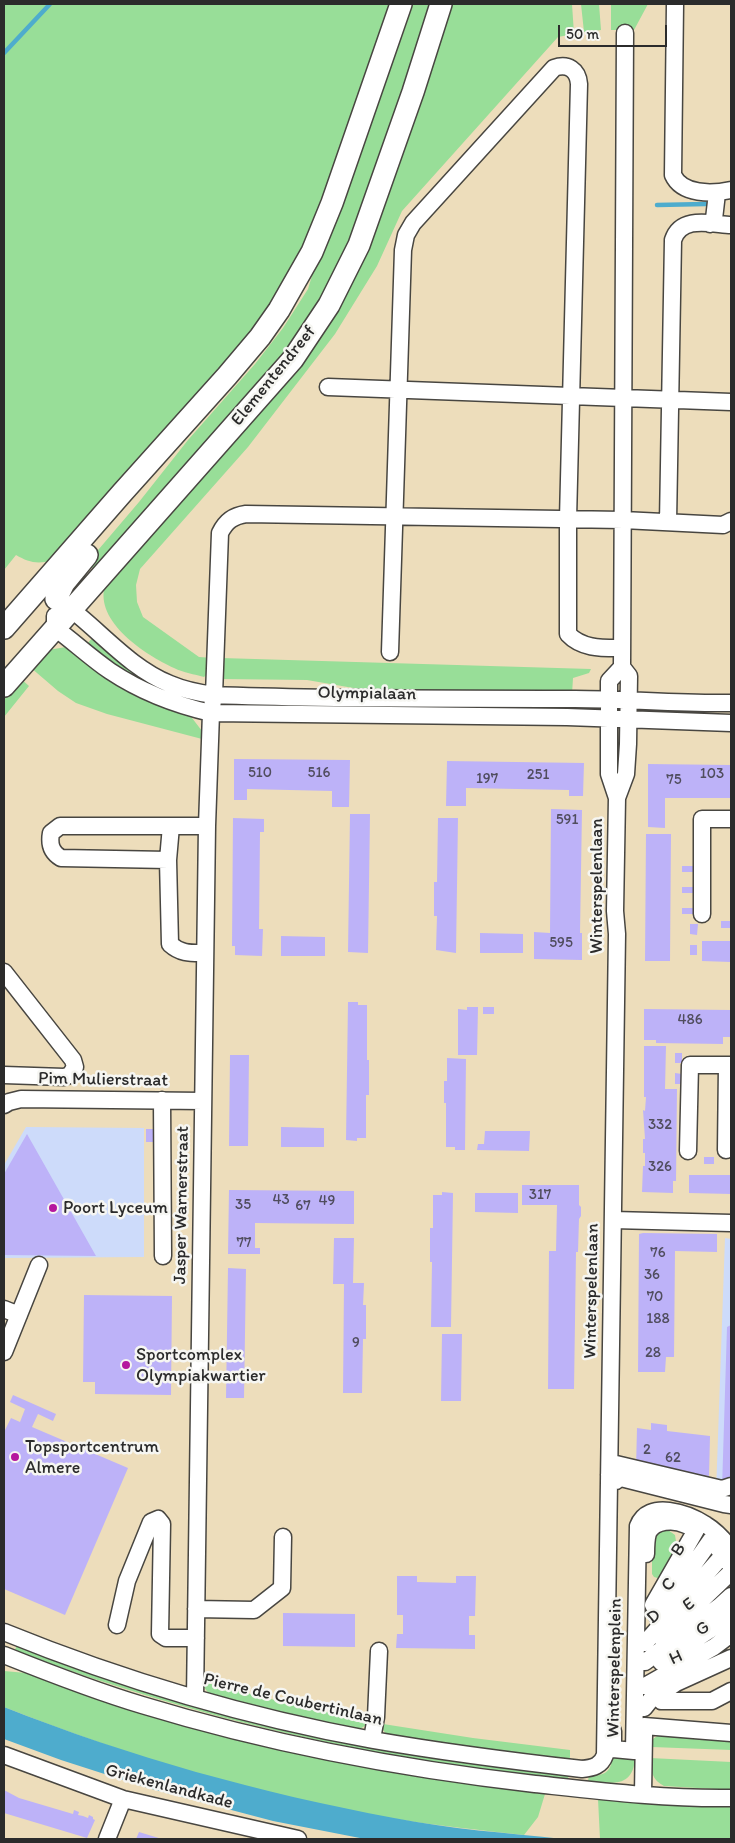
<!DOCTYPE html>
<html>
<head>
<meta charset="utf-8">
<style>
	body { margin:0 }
	#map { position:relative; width:735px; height:1843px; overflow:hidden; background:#edddbb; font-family:Itim,sans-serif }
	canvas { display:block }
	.frame { position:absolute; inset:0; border:5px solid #2b2b2b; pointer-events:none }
	.scale { position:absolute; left:558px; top:25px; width:109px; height:22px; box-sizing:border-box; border:2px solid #2b2b2b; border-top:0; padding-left:6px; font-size:15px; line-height:18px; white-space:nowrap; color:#2b2b2b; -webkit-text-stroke:4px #f6f6f2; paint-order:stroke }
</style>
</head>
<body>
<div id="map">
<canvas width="735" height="1843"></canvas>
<div class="frame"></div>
<div class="scale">50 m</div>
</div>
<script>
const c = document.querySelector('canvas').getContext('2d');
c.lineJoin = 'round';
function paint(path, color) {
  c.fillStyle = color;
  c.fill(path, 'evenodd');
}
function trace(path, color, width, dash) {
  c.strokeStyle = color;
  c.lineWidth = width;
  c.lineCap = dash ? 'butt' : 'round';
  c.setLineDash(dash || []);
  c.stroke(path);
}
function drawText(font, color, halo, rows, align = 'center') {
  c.font = font + ' Itim,sans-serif';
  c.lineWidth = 5;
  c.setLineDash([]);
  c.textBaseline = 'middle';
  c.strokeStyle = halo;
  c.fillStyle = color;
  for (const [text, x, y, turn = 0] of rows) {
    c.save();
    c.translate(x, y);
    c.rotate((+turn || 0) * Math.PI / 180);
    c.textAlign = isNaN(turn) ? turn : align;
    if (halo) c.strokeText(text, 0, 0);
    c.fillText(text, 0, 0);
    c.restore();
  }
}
paint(new Path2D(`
	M26,1127L144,1128V1257L4,1258V1165Z
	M725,1238L731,1239V1489L716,1493Z`), '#cddbfa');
paint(new Path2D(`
	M4,4H390L316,225L259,326L52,560C38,565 28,562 16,555L4,570Z
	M413,4H432L346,256L295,342L96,571L87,563L139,502L188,440L255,364L283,328L308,289L318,256L377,92L402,37Z
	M448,4H572L574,34L558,37L402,211L377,266L335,334L248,447L140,569L136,585L137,602L143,617L199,657L213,658L211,670L204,677C194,674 184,673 174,668C146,655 94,622 105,585L305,353Z
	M581,4H599L601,30L584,32Z
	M611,4H648L634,30H611Z
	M95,635L180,692L147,687L86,645Z
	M66,647L189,714L202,731V739L107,714L76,703L58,691L30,667L48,650Z
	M221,658L591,669L589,673L573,678L572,694L365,690L307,680L220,679Z
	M20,678L29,686L4,717V697Z
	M668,1530L675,1535L677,1548L661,1579L654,1577L652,1574V1540L658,1532Z
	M17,1645L124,1684L569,1774L568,1779C380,1761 198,1719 21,1653L15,1650Z
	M4,1671L26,1673L61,1686L272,1748L413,1776L545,1794L538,1817L524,1835C481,1830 438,1826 396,1819C262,1797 130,1757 4,1707Z
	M203,1682L275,1700L367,1721L366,1725L360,1729L325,1723L210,1695L203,1686Z
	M383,1724L473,1738L570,1750V1761L388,1736L383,1730Z
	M660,1734L731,1742V1750L652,1747L653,1739Z
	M612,1757L635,1758C633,1789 611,1783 588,1781L589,1775C603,1777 612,1772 612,1757Z
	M650,1758L731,1762V1790L664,1786C652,1780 651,1771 650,1758Z
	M598,1799L731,1807V1839H600Z`), '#98de98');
paint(new Path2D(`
	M4,1707C130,1757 260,1793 394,1818C450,1829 507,1833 563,1839H365L273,1821L148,1788L61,1760L4,1739Z`), '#4eaccd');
trace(new Path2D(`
	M4,53L50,4
	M657,205L706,204`), '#4eaccd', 4.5);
paint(new Path2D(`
	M234,759L350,760L349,807H332V791L247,789V800H234Z
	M447,761L584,763L583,796H569V790L466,788V806H446Z
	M648,764L731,765V798H665V828L648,827Z
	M551,809L582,810L580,933H582V960L534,959V932L550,933Z
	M350,814H370L368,953L348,952Z
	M233,818L264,819V832H260L259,929H263L262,956L235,955V946H232Z
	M438,818H458L456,953L436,950L437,916H434V882H437Z
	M646,834H671L670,961H645Z
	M682,866H696V872H682Z
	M682,887H696V893H682Z
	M682,908H695V914H682Z
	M721,921H731V928H721Z
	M690,924H698L697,935L690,934Z
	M480,933L523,934V953H480Z
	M281,936L325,937V956H281Z
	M702,941H731V962L702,961Z
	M690,945H697V955H690Z
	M348,1002H358V1005H367V1060H369V1095H366V1138H357V1141L346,1140Z
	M467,1007H478L477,1055H458V1009L467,1010Z
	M483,1007H494V1014H483Z
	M644,1009L731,1010V1037H723V1044L656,1043V1040H644Z
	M644,1046H666L665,1089H677L676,1181H673V1193L642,1192L643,1166H645V1153H643V1139H645L643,1110L645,1111L646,1097H644Z
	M675,1053H682V1063H675Z
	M230,1055H249L248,1146H229Z
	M447,1058L466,1059L465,1150H455V1147H446V1103H444V1081H447Z
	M675,1073L682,1074V1084H675Z
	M281,1127L324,1128V1147H281Z
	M146,1129H157L156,1142H146Z
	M485,1131H530L529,1151L477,1150L478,1144H484Z
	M27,1134L96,1256L4,1255V1174Z
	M704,1157H714V1164H704Z
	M689,1175H731V1194L689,1193Z
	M522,1185H579V1205L581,1207V1216L579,1219L578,1252H576L574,1389H548L549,1251H556L557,1205H522Z
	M229,1190L354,1191V1224L255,1223V1248H260V1254H228Z
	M442,1192L453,1193L451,1327H431L432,1262H430V1228H433V1195H442Z
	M475,1193H518V1213L475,1212Z
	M643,1233L717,1234V1252L675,1251L674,1357H666L665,1372H638L639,1234Z
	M334,1238H354L353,1283H364L363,1305H366V1339H363L362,1393H343L344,1284H333Z
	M228,1268L246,1269L244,1398H226Z
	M84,1295L172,1296L171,1395L95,1394V1382H83Z
	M731,1325V1486L722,1489L727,1327Z
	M442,1334H462L461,1401H441Z
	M13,1395L56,1414L53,1421L38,1414L32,1427L128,1468L65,1615L4,1589V1429L5,1430L11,1418L20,1422L25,1409L10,1402Z
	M651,1423L667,1425V1431L710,1436L709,1476L636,1468L637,1428L651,1430Z
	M397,1576H417V1582L456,1583V1576H476L475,1616H469V1635H475V1649L396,1648L397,1634H403V1615H397Z
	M283,1613L355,1614V1647L283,1646Z
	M4,1790L19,1798L73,1814L74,1810L79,1812L78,1815L83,1816L88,1818L89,1815L93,1817V1819L95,1820L87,1838L4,1813Z
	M139,1832L162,1839H136Z`), '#bdb2f8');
const minor = new Path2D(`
	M675,4L673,175C682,195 712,194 731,190
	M710,224L714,219L717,193
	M328,387L731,402
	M668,522L673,240C681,215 711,224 731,225
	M63,603C99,629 128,667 170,684C184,690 199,693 214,695C335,700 455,698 575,699C627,699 679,704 731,703
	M55,616V628C74,642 91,658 110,671C140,691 176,705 211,713L567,717L731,723
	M390,652L403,250L406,235L413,223L554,68C568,63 578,70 579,84L568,519V634C582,649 602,648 622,648
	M617,798L626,774L628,744L629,676L622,667L625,33
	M171,826L168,860L170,944C181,954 191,953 205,953
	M168,860L61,858C51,852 49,844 51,833L60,826H207
	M702,914V819H731
	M4,972L73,1060L75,1067L70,1075L64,1077L4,1075
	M162,1100L163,1256
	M4,1105L9,1102L21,1099L203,1101
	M726,1150L727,1065
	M688,1151L690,1065H731
	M613,1220L731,1223
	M4,1309L19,1315
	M4,1352L39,1265
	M609,1475L724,1504L731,1505
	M616,1481V1464L722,1489L731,1486
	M714,1543L731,1566
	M646,1554C646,1547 646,1540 648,1533C654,1520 674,1519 686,1525
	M653,1605L696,1530
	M196,1609L254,1610L282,1588L283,1537
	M657,1616L711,1540
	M117,1625L127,1581L151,1522L158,1519L162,1524L160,1634L166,1638H196
	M4,1632C122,1680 247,1717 373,1740C442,1752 512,1761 582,1769C593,1768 601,1766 605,1755L617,934L615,911L617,798L609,774V681L622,667
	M660,1637L682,1619L731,1572
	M645,1643L724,1554
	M4,1655C49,1673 95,1691 142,1705C270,1744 403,1769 535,1784C600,1791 666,1799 731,1798
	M731,1658L676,1683L666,1690L661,1701H712L731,1691
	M645,1662L720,1606L731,1596
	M661,1662L731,1616
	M645,1686L714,1647L731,1634
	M195,1698L207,826L211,713L214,695L220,533C226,521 233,516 246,514L623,520L723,525L731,521
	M644,1708L656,1693L664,1686
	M644,1726L731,1733
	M613,1731V1749L634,1751L638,1526C648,1499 688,1513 706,1525C716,1531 724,1540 731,1549
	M372,1739L376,1717L379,1651
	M4,1755L123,1799L298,1839
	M643,1794L644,1734
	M107,1839L123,1799`);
const major = new Path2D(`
	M56,599L64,583L87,555
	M4,628L122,493L227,376L260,337L279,310L312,252L332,203L401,4
	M4,686L293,359L329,305L359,245L413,92L441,4`);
trace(minor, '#484641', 19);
trace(major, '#484641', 24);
trace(minor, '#fff', 16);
trace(major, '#fff', 21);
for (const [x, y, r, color] of [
	[53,1208,5,"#b5179e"],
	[126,1365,5,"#b5179e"],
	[15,1457,5,"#b5179e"]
]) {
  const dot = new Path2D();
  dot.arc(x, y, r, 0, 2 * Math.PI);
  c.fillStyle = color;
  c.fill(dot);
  trace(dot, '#f6f6f2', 2);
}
drawText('15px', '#504d5e', null, [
	["510",260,773],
	["516",319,773],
	["103",712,774],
	["251",538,775],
	["197",487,779],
	["75",674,780],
	["591",567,820],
	["595",561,943],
	["486",690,1020],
	["332",660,1125],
	["326",660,1167],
	["317",540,1195],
	["43",281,1200],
	["49",327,1201],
	["35",243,1205],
	["67",303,1206],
	["77",244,1243],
	["76",658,1253],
	["36",652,1275],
	["70",655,1297],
	["188",658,1319],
	["9",356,1343],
	["28",653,1353],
	["2",647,1450],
	["62",673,1458]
]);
drawText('18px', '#2b2b2b', '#f6f6f2', [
	["Elementendreef",274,376,-51],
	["Olympialaan",367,694,1],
	["Winterspelenlaan",597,886,-90],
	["Pim Mulierstraat",103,1080,1],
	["Jasper Warnerstraat",182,1205,-89],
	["Winterspelenlaan",592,1291,-89],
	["B",679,1550,-55],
	["C",669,1585,-49],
	["E",689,1605,-37],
	["D",654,1617,-39],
	["G",703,1629,-33],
	["H",676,1658,-24],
	["Winterspelenplein",615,1668,-89],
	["Pierre de Coubertinlaan",293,1700,13],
	["Griekenlandkade",169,1787,15]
]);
drawText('18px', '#2b2b2b', '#f6f6f2', [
	["Poort Lyceum",63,1208],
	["Sportcomplex",136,1355],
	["Olympiakwartier",136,1376],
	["Topsportcentrum",25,1447],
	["Almere",25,1468]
], 'left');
</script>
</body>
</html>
